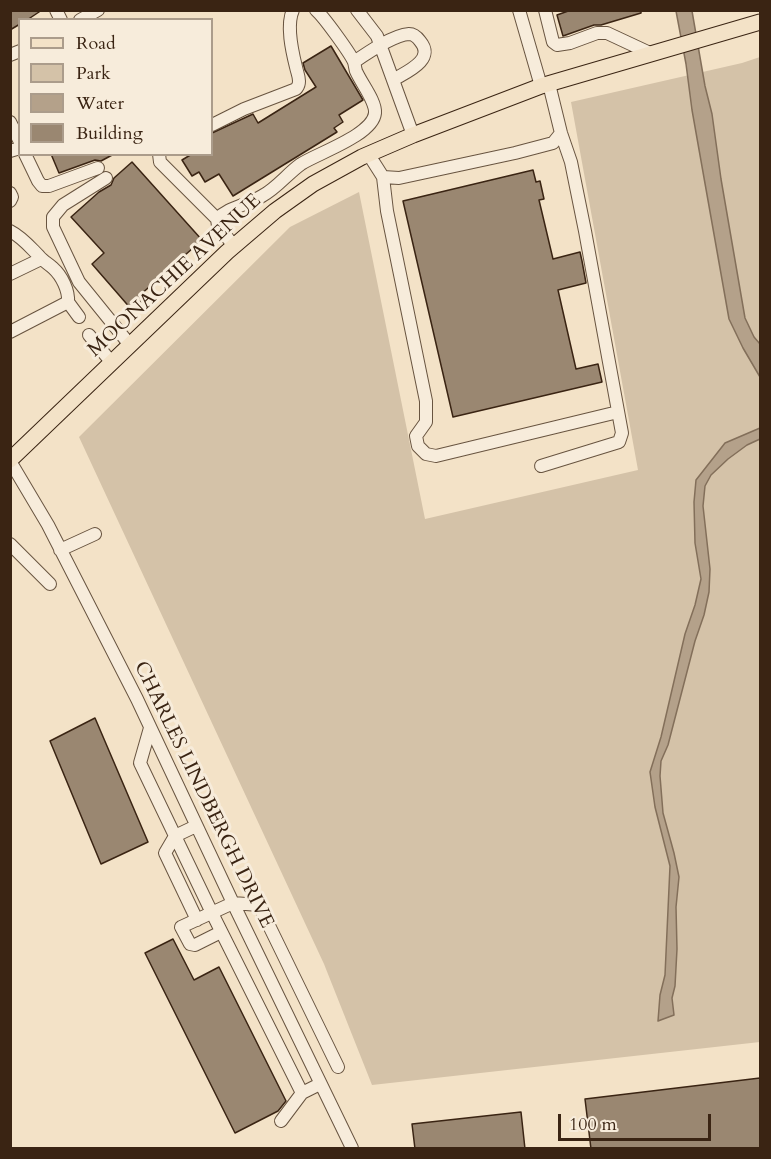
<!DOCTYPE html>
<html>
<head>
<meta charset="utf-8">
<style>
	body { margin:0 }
	#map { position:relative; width:771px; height:1159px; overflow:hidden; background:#f3e2c7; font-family:Cardo,serif }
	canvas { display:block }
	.frame { position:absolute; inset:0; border:12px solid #3a2413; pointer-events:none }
	.legend { position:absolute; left:18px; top:18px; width:195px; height:138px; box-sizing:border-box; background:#f7ecdb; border:2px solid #ab9c8b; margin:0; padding:8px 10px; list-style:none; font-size:18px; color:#3a2413 }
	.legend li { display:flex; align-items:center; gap:12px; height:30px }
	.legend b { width:30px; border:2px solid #ab9c8b }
	.scale { position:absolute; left:558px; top:1114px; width:153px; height:27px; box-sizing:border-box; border:3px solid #3a2413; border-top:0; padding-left:8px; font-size:18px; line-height:21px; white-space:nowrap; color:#3a2413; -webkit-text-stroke:4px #f7ecdb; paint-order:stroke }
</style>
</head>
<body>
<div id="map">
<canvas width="771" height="1159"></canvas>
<div class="frame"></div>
<ul class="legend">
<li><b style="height:8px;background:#f3e2c7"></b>Road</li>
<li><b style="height:16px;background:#d4c2a8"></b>Park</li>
<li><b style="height:16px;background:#b4a18a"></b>Water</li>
<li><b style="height:16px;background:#9a8771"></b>Building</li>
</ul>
<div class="scale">100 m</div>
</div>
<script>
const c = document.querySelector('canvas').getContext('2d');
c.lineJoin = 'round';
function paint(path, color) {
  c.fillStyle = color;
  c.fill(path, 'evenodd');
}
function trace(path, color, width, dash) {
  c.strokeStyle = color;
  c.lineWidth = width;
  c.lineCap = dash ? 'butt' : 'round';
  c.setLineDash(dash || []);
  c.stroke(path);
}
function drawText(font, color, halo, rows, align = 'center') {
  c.font = font + ' Cardo,serif';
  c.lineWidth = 6;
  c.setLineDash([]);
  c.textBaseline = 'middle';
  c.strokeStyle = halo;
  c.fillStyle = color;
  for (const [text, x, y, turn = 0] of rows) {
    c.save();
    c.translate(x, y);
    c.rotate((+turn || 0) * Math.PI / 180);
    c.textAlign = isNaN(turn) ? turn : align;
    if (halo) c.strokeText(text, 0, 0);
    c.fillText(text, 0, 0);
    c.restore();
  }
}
paint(new Path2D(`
	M760,57V1042L372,1085L324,964L79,437L290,227L359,192L425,519L638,470L571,102L742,63Z`), '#d4c2a8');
const water = new Path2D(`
	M676,11H692L705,86L712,114L721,179L745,318L754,337L760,344V377L743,348L729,319L692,110L686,64Z
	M760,428V439L747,445L728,459L711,475L705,486L703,506L710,569L709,592L704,615L695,641L668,745L661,761L660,776L663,813L674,853L679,877L676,907L677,949L675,986L672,998L674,1015L658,1021L660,995L665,975L670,866L655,807L650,772L661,737L685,634L695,605L701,579L695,543L694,502L696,480L725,443Z`);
paint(water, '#b4a18a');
trace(water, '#836f5a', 1.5);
const building = new Path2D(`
	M10,10H42L27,20H20V24L10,30Z
	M571,10H641V13L601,25H594L563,36L557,15Z
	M331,46L363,100L339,115L343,122L334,128L337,132L233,196L219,174L205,182L199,172L192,176L182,160L192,154H212V133L253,114L258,123L316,87L305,70L303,63Z
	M51,154H114L101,161L95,160L59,173Z
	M132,162L202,240L139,296L143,300L132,310L92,264L104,253L71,217L99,192L111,185L114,178Z
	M533,170L536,182L540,181L544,199L539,200L553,259L580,252L582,261L586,283L558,290L576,369L598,364L602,382L453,417L403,201Z
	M95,718L148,842L101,864L50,741Z
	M173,939L194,980L219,967L286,1101L278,1111L235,1133L145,953Z
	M760,1078V1149H591L585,1099Z
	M521,1112L525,1149H415L412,1124Z`);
paint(building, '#9a8771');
trace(building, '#3a2413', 1.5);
const minor = new Path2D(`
	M56,10L61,20
	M357,10L377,36L413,135
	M519,10L541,86
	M545,10L553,42L557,45L570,43L597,33H607L652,54
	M80,20L98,10
	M10,55L20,51
	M354,62C367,53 393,35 409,34C414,34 417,37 420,41C436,60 406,72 393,80
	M10,122L20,142
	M212,125L244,109L296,89C298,86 299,86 299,81C299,76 297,72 296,67C292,51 286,25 293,10
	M10,151L20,148
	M25,154L38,181L42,186H49L98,168
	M159,154L160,162L217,219L218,226L234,246
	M369,155L383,177L399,178L515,153L553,143L561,133
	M383,177L387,211L426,401V422L416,436L418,446L426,454L436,456L618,412
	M106,178L63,205L53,217V227L79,282L130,345
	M10,193L12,197L10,201
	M217,219C220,216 224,213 228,211C239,205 251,203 262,196C277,188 287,174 301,164C318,153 373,135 375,113C376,101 361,83 356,71C355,68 355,65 354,62C350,53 324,17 316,10
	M10,231C22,237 30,247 39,256C43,261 49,264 53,268C62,276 69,291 68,302L79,317
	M10,274L41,259
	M10,332L68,302
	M89,335L112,363
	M10,461L48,525L137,699L233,903L352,1148
	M541,466L619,442L622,433L585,231L571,162L561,133L549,84
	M10,544L50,584
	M60,550L95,534
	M150,728L140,763L212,913L302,1093
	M196,826L175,836L165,853L197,920
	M221,932L195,945L190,944L181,927L233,903L259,905L338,1067
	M281,1121L302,1093L320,1084`);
const major = new Path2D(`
	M10,460L227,252L275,211L313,184L362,157L413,135L541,86L760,22`);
trace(minor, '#685440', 14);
trace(major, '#3a2413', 17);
trace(minor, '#f7ecdb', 12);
trace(major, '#f3e2c7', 15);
drawText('20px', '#3a2413', '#f7ecdb', [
	["MOONACHIE AVENUE",175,276,-43],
	["CHARLES LINDBERGH DRIVE",203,795,64]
]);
</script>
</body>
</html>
